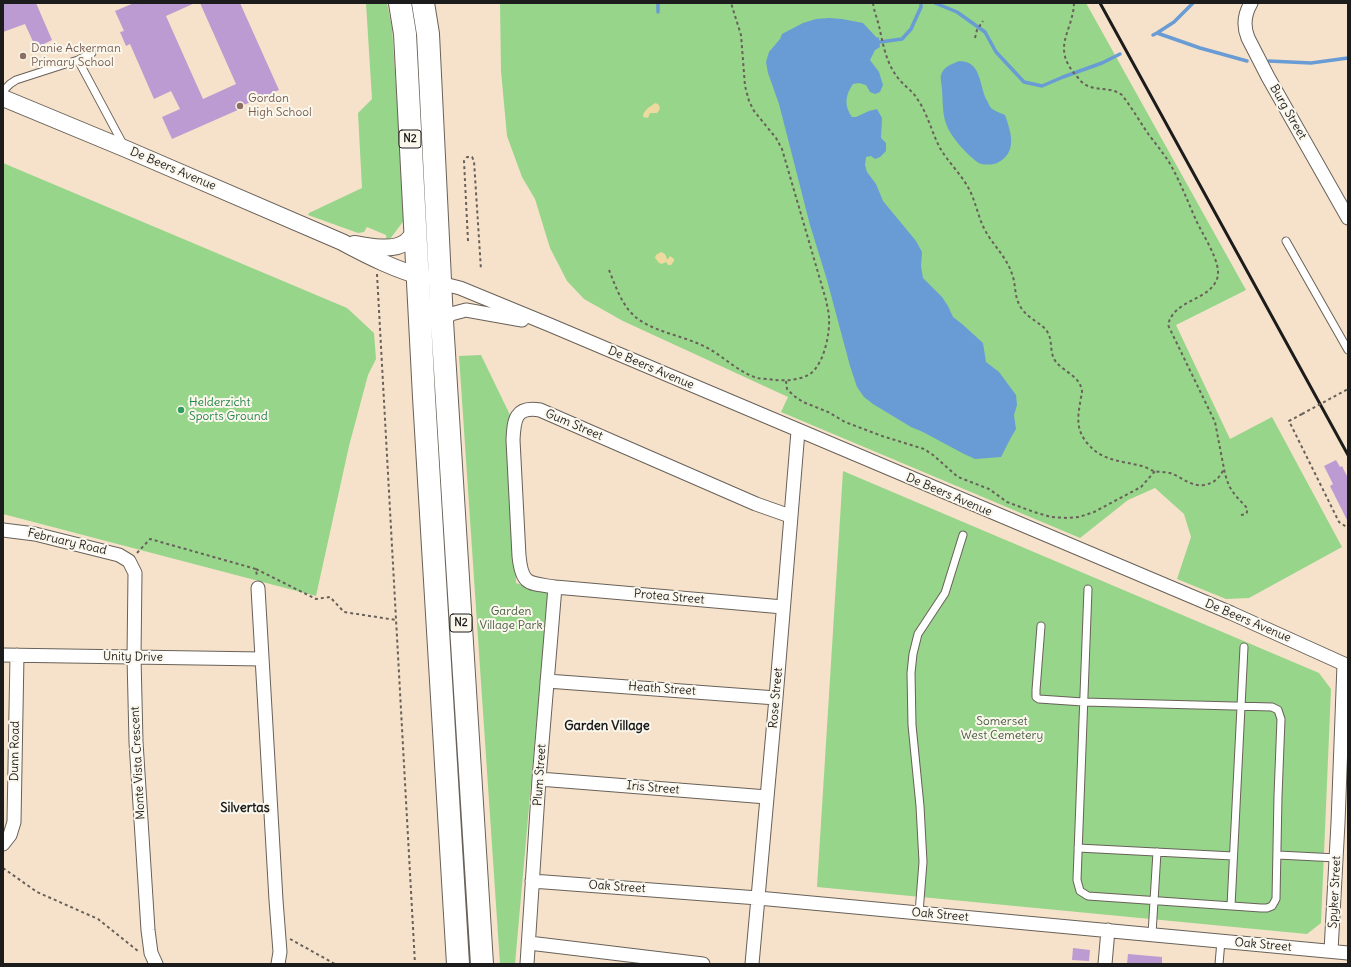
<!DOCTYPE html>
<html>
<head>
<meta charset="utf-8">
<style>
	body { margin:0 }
	#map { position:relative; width:1351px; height:967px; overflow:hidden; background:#f6e2ca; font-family:Delius,sans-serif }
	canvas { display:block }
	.frame { position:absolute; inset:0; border:4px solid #1c1c1c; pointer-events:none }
</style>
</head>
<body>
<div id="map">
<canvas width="1351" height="967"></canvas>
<div class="frame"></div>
</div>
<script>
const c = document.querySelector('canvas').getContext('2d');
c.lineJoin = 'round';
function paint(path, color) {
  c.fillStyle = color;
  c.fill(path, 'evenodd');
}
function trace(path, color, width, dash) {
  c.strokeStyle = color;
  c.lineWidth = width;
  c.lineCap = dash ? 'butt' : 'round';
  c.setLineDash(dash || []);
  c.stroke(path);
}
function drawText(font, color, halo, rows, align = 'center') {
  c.font = font + ' Delius,sans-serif';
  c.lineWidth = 4;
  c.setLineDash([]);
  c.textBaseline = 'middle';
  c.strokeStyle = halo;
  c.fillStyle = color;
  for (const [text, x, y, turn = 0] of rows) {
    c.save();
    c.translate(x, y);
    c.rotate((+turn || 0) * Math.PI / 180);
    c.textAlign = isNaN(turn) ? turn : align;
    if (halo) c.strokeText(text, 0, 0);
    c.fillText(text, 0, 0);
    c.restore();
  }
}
paint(new Path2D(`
	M366,3H387L392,28L405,219L387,243L386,235L367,227L364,232L358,233L308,215L309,213L362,188L358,113L372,99Z
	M500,3H1086L1246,290L1176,325L1230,439L1272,417L1342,547L1249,598L1226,599L1177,579L1191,537L1184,514L1155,488L1128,500L1080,538L781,412L788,397L623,321L584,299L567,281L550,248L535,199L522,177L507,136L501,71Z
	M3,163L347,308L374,333L376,359L368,375L349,446L316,596L3,514Z
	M481,355L512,419L516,583L548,593L515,964H500L459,356Z
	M843,471L1319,673L1331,689L1321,923L1307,934L817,887Z`), '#96d58a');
paint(new Path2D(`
	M655,103L658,104C661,108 660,110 657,113H650L648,118L643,117C643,110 650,107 655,103Z
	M661,252L665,254L667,259H668L670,256L674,259V261L671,265H668L666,262L662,264L659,263L655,258L656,255Z`), '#eeda9e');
paint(new Path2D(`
	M829,18L842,19L863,23L876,37L879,38L880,47L875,50L870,60L879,72L883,85L880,92L875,94L870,92L866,85L859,83L853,84C845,95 844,106 852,117H856L869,111L877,109L882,118L881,138L886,143V151L880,157L875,159L871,156L866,157L865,165L867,172L876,184L883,201L916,241L922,252L921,266L923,278L942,297L948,306L953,317L962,324L983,343L986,362L999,372L1016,395L1017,405L1014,415L1016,429C1010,438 1006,448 1001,457L975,459L964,454L923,432L911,427L873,404L864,397L857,387L850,366L827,280L810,225L779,104L768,73L766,62L769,52L780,39L782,34L803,23L816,19Z
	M960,61C981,62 979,83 986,99C988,101 989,106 991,108C994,111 1001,113 1005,115C1011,132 1018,153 997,163C992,165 983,165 979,163C969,157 951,137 947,126C942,115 943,102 942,90C942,86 940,79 941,75C943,67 953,63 960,61Z`), '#699cd4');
trace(new Path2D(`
	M658,3V12
	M935,3L957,12L985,32L996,52L1024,82L1042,86L1063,77L1102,63L1120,54
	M1157,33L1174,22L1193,3
	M1153,35L1157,33L1200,48L1247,61
	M880,42L902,39L911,29L921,7V3
	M1269,61L1311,63L1348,58`), '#699cd4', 3.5);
paint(new Path2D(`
	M3,3H36L52,40L36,48L25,24L3,32Z
	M134,3H195L166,16L203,99L236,84L200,3H240L279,90L239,107L240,109L172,139L162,117L180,109L171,91L154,99L130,44L126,46L120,32L124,31L115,11Z
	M1336,460L1340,467L1342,466L1348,478V522L1330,486L1333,484L1324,466Z
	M1073,948L1090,950L1089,961L1072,960Z
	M1128,954L1162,957V964H1127Z`), '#bc9bd2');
const service = new Path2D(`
	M78,60L92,53
	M3,91L10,84L16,80L78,60L124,146
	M1286,241L1348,350
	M1041,626L1036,690V697L1039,699L1083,702L1272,707L1278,710L1281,719L1278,796L1276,899L1272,906L1267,908H1261L1088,896L1080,891L1077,880L1088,589
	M1078,848L1233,856
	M1278,855L1337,858
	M1231,906L1244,647
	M919,913L923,862L920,806L912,725L911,673L913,654L918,634L945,593L963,535
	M1152,934L1157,852
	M1219,964L1221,941`);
const minor = new Path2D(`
	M1251,3C1244,15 1243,26 1248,38L1268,77L1348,218
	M440,283L460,288L550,325L1231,613L1344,664L1338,823L1331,951
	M442,321L451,314L466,310L522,320
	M3,530L35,534L119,555L129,561L135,573L134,657L136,742L148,930L151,953L156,964
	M258,588L276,900L280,952L278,964
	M783,607L555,587C529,583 522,586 519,556L513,440C514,420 515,406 540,410L756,504L790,516
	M3,655L262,659
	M547,681L776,698
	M539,779L767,797
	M3,844L10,835L14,822L17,655
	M532,881L758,898L1348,953
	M529,943L703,964
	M527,964L539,779L555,587
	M752,964L776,698L798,431
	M1105,964L1108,930`);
const tertiary = new Path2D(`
	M3,98L126,149L342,242C370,257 396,270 426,278
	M354,244C370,246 392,252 406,242C409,239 412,236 415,233`);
const trunk = new Path2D(`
	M400,3L405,34L424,397L458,964
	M423,3L428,34L442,321L482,964`);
trace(service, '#686159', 9);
trace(minor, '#686159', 15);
trace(tertiary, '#686159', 18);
trace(trunk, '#686159', 24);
trace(new Path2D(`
	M873,3C874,11 877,18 879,26C883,44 886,63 898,78C904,86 913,91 918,100C928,115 932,133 940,148C948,162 961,174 969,189C976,202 978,218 986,232C994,246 1007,258 1012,274C1016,284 1014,296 1020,306C1027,319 1043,323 1048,333C1053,342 1049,353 1056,362C1064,372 1080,376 1082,391C1082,395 1080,400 1080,404C1077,419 1077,432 1088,444C1102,461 1122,461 1142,466C1146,467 1150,470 1154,471C1159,472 1165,472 1170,473C1182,477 1191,487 1204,485C1215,483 1219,478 1224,469
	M1074,3C1073,31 1052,46 1074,73C1077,76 1080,81 1084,84C1097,92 1110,86 1122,95C1132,108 1140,122 1149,135C1156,144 1163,153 1169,162C1180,181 1187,200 1196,220C1202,234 1223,264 1217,279C1209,301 1174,299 1168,325L1215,422L1225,474L1229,486L1235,495L1247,508V512L1246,514L1241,515
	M975,38L977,30L983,21
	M468,241L464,161L467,157H472L474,161L481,270
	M609,270C616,287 622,307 638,319C656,332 679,335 699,344C720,352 735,371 757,378C762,379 769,379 775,380C786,381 800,380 810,374C824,364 830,334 829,318C829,312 827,306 826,300L782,149L776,138L754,111L749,101L745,86L741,35L731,3
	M377,274L415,964
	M786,381L787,389L794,396L803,402L828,412L845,422L882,436L924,449L933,455L958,477L989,489L1007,502L1034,512L1051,517L1067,518L1079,517L1094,512L1141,487L1155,471
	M1302,414L1289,421L1339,522L1348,528
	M137,553L150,539L256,569L257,577
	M256,569L316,599L330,597L344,612L396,620
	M3,868L37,892L98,919L138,951
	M290,939L335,964`), '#686159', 2, [3, 3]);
trace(service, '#fff', 7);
trace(minor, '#fff', 13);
trace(tertiary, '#fff', 16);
trace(trunk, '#fff', 22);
trace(new Path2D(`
	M1100,3L1348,455`), '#1c1c1c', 3);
trace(new Path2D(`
	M1302,414L1348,389`), '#686159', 2, [3, 3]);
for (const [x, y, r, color] of [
	[23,56,4,"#8d6e63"],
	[240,106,4,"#8d6e63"],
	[181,410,4,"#2e9e5b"]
]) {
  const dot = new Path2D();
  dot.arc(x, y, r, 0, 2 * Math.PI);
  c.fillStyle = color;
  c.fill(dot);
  trace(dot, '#fbf7ec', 1.5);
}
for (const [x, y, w] of [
	[410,139,22],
	[461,623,22]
]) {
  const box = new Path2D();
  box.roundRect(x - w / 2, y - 9, w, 18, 3);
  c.fillStyle = '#fbf7ec';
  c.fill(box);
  trace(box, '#1c1c1c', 1);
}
drawText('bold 11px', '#1c1c1c', null, [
	["N2",410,139],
	["N2",461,623]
]);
drawText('12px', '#785e54', '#fbf7ec', [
	["Danie Ackerman",31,49],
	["Primary School",31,63],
	["Gordon",248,99],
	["High School",248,113]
], 'left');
drawText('12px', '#1c1c1c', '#fbf7ec', [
	["Burg Street",1288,112,60],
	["De Beers Avenue",173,169,23],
	["De Beers Avenue",651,368,23],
	["Gum Street",574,425,23],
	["De Beers Avenue",949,495,23],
	["February Road",67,542,13],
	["Protea Street",669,597,5],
	["De Beers Avenue",1248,621,23],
	["Unity Drive",133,657,1],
	["Heath Street",662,689,4],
	["Rose Street",776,698,-85],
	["Dunn Road",15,751,-89],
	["Monte Vista Crescent",138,763,-93],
	["Plum Street",540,775,-86],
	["Iris Street",653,788,5],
	["Oak Street",617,887,4],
	["Spyker Street",1335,892,-87],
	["Oak Street",940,915,5],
	["Oak Street",1263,945,5]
]);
drawText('12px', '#27864d', '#fbf7ec', [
	["Helderzicht",189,403],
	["Sports Ground",189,417]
], 'left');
drawText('12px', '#475d42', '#fbf7ec', [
	["Garden",511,612],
	["Village Park",511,626],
	["Somerset",1002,722],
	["West Cemetery",1002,736]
]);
drawText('bold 13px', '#1c1c1c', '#fbf7ec', [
	["Garden Village",607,726],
	["Silvertas",245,808]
]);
</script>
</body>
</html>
